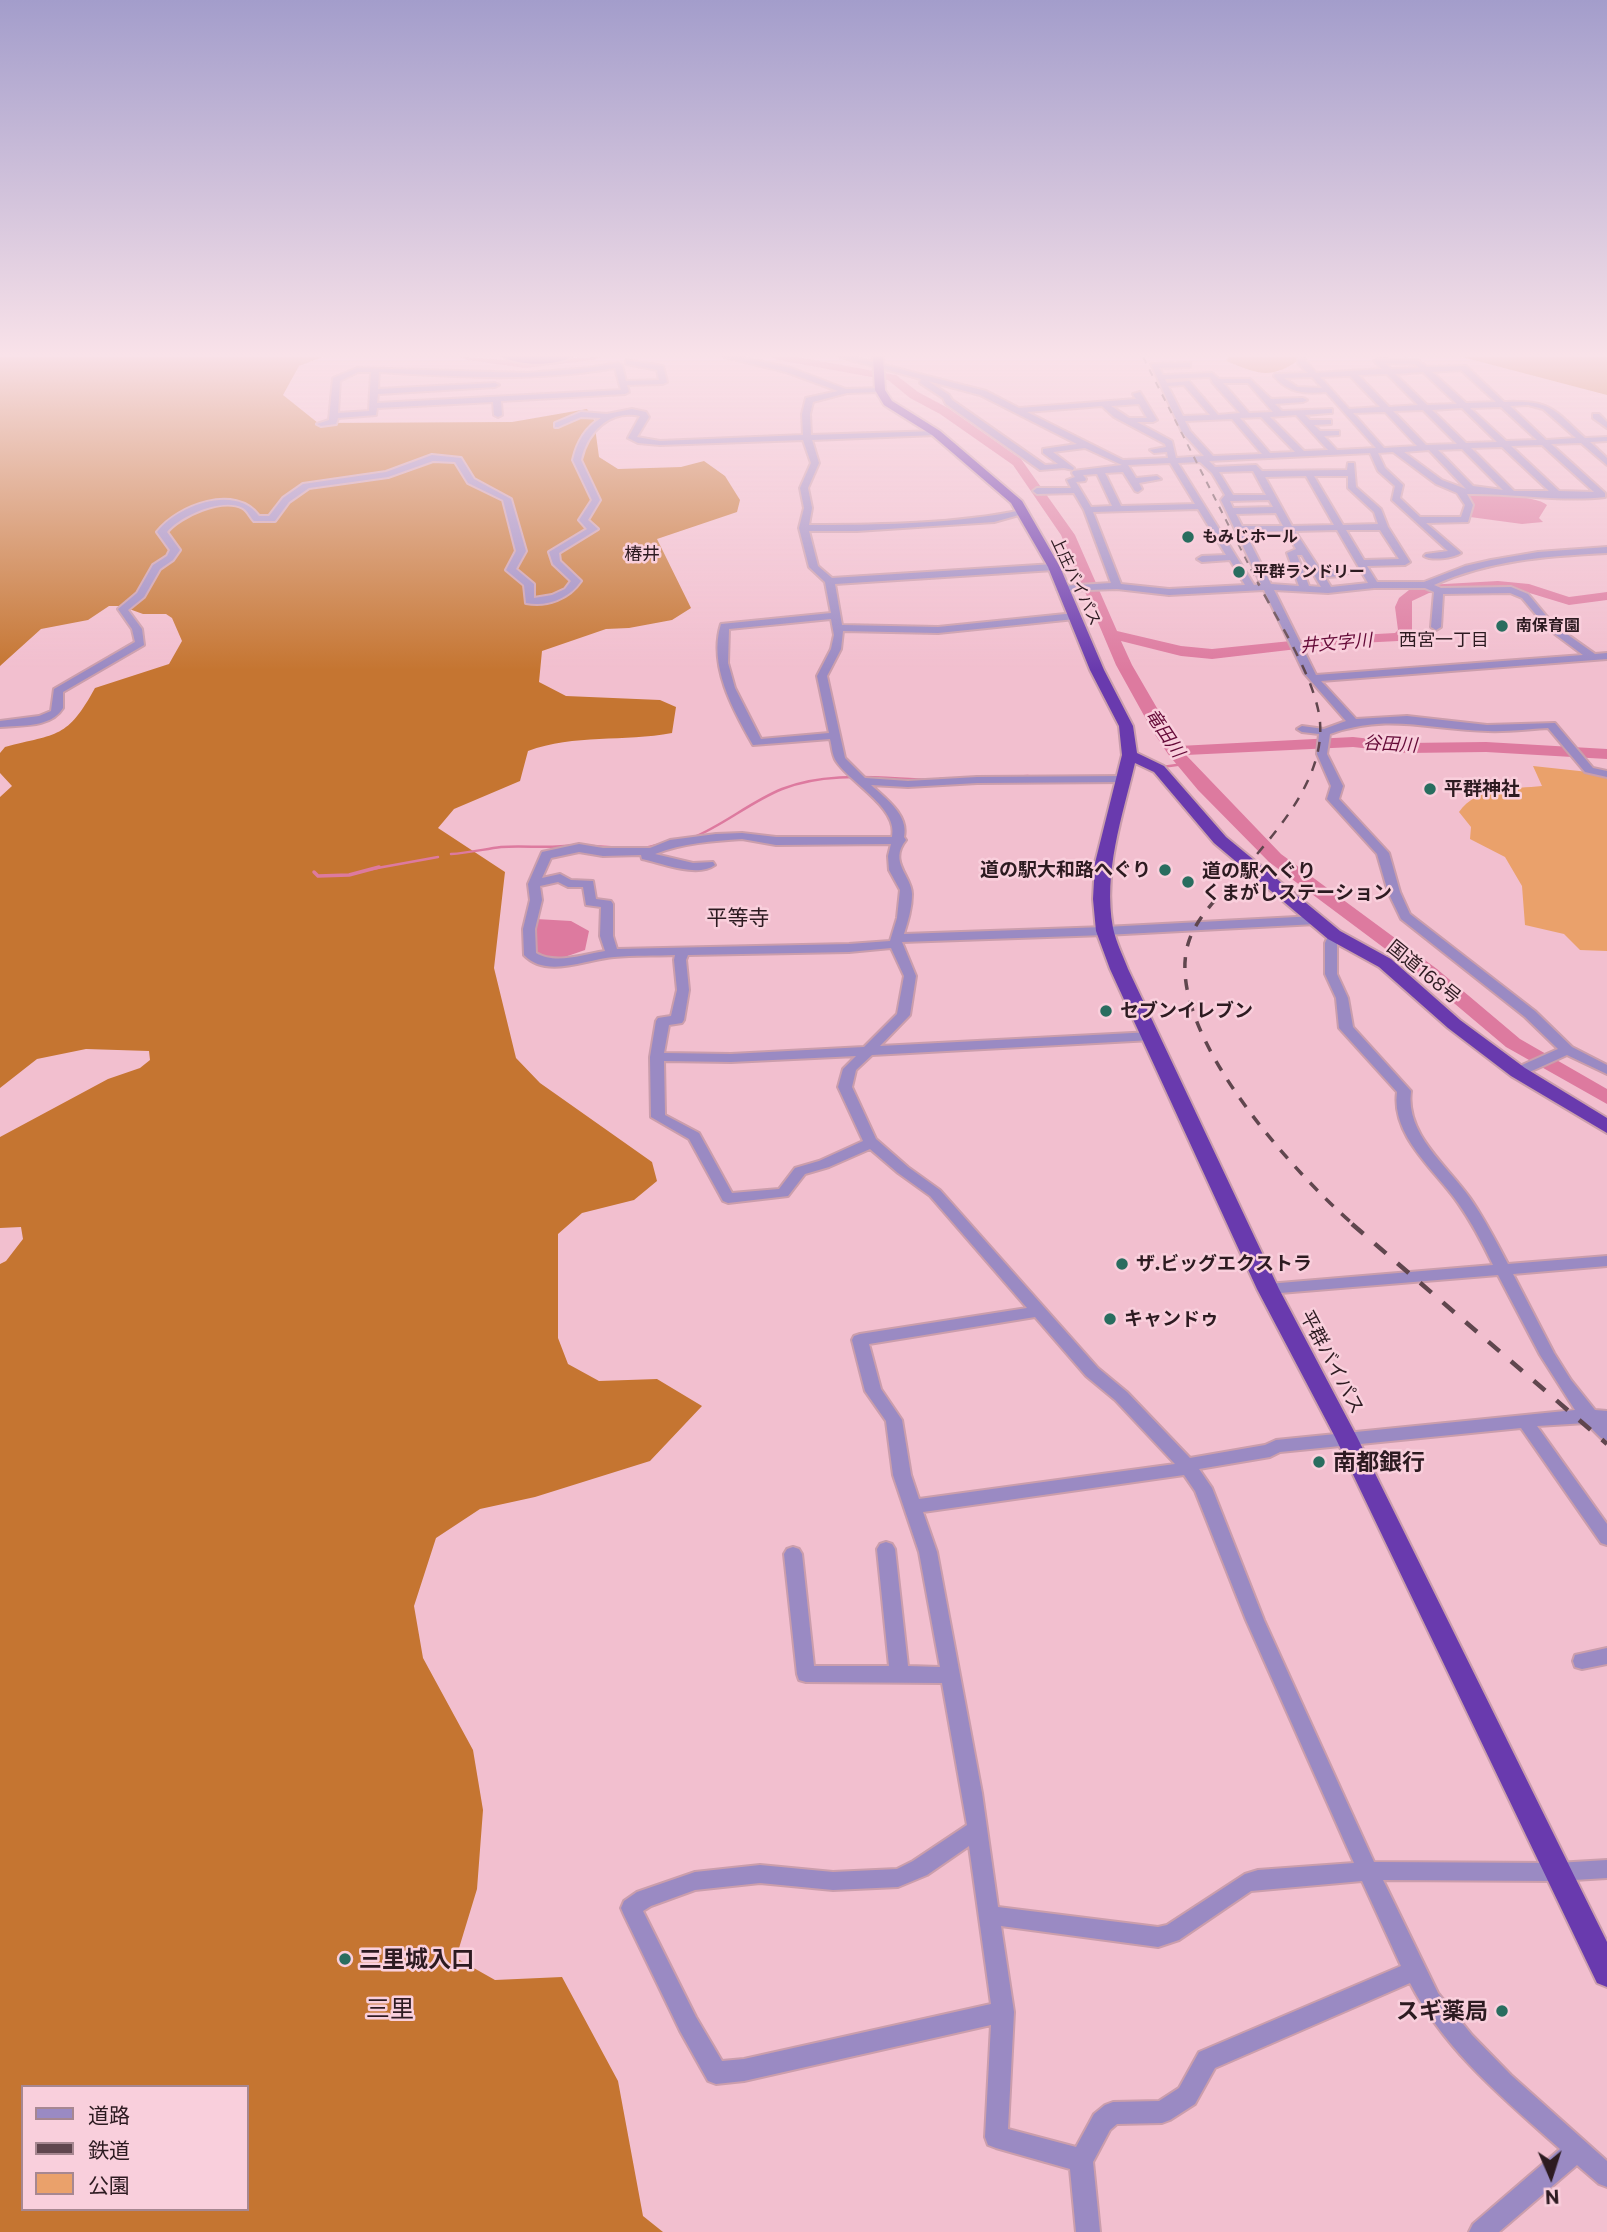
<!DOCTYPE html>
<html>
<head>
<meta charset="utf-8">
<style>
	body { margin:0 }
	#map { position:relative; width:1607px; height:2232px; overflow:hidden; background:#f2bfcf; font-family:Commissioner,"Noto Sans JP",sans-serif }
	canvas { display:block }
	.legend { position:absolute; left:21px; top:2085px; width:228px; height:126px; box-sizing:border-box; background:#f9cfdc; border:2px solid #a78791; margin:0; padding:9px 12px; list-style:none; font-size:21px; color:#2d1b21 }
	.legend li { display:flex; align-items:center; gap:14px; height:35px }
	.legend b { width:35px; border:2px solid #a78791 }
	.north { position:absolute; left:1516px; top:2141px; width:70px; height:70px; -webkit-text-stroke:5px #f9cfdc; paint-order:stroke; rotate:177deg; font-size:19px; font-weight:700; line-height:28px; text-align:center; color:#2d1b21 }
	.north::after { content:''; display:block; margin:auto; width:24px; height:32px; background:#2d1b21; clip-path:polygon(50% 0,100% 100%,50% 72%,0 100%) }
</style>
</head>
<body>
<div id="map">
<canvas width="1607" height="2232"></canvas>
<ul class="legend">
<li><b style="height:9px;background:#9a8ac3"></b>道路</li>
<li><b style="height:9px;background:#60464e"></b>鉄道</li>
<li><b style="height:19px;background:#eaa16b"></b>公園</li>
</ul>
<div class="north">N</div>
</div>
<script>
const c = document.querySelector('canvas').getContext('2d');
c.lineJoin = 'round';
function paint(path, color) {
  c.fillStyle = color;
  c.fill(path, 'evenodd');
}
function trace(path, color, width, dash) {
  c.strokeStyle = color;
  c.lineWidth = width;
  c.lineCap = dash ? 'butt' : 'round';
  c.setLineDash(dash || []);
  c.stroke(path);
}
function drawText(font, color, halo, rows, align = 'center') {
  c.font = font + ' Commissioner,"Noto Sans JP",sans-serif';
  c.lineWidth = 5;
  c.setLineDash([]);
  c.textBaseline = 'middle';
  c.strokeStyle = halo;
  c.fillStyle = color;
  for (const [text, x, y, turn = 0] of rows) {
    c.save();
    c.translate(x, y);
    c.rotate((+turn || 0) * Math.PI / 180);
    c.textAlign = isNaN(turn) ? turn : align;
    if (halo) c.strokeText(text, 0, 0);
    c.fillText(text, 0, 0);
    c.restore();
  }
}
paint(new Path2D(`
	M1533,766L1607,774V951L1580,950L1564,934L1525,925L1522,886L1505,857L1470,839L1471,827L1459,812C1477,786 1514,789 1542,786Z`), '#eaa16b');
paint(new Path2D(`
	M0,357H323L299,366L283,395L318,423L512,422L587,409L594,420L599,457L618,469L681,467L704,461L725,476L740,500L737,512L657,539L691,608L672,620L629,628L606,629L542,651L539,682L566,696L660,700L676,707L672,733C624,742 574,734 528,751L520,781L454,809L438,828L505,872L494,968L516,1058L540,1083L652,1162L657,1181L634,1200L582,1213L558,1234V1338L568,1364L599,1381L657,1379L702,1406L650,1461L535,1497L480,1509L436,1538L414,1606L423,1658L473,1750L483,1810L477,1889L456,1958L495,1980L562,1977L618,2081L643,2216L663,2232H0V1264L6,1261L23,1239L21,1227L0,1228V1137L108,1079L140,1068L150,1060L149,1051L86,1049L37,1059L0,1088V797L12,786L0,773V753L5,747C58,733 67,739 95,688L169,664L182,641L172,618L166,614H143L121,606H109L88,620L41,629L0,666ZM23,2087H247V2209H23Z
	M1229,357H1303C1272,380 1260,375 1226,361Z
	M1462,357H1607V395Z`), '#c57531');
paint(new Path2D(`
	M1465,493C1479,493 1536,495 1547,505L1539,518L1543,522L1522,524L1470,517L1472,503Z
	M536,919L571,921L589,931L585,950L559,959L538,956L534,946Z`), '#dd7a9f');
trace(new Path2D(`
	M1162,767L1184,764
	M1009,777L1028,776
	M940,779L970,778
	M692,838C724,825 750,802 782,789C829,770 883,779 932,780
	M592,846L623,848
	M645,848L661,844
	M451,854C468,853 485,849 501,847C525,845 549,849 574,845
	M372,869L438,857`), '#dd7a9f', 2.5);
trace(new Path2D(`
	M314,872L318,876L349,875L379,867`), '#dd7a9f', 3.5);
paint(new Path2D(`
	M461,357C483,357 508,362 528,361C552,360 575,357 600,357L594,360L525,368L467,360Z
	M772,357H798L896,375L918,392L948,408L1021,459L1075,535L1117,631L1181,646L1212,649L1340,636L1395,633L1398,630L1395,607L1399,598L1409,590L1427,585L1498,581L1529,584L1569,597L1607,592V600L1569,605L1523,591L1480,589L1429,593L1412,601V634L1398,641L1340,644L1212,659L1181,656L1121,641L1132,665L1179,746L1353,737L1407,743L1486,742L1607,749V759L1486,752L1407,753L1353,747L1186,755L1281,854L1437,969L1520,1039L1607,1089V1104L1506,1047L1423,977L1269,862L1198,790L1168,754L1152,730L1116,665L1061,535L1013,465L940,414L910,398L888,380L778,360Z`), '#dd7a9f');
const minor = new Path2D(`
	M724,357H739L791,368L846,389L880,388L884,390L880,392L847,393L813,402L810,414L811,435L936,431L940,433L936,435L812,440L819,463L808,488L812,508L809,525C876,525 957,524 1022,510L1026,513L994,522L857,531H809L818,566L832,578L1054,564L1059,567L1054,570L835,584L842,625L938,627L1075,613L1080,616L1075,619L938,633L843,631L841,649L827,676L845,758L865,778L908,781L977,777L1125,776L1131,779L1125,782L977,783L908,787L871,785C886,799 909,815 904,837L906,840C888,862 912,876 912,894C912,908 908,921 904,934L1105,927L1316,916L1322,920L1316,924L1105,935L902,942L916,976L910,1015L880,1046L1152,1032L1159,1036L1152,1040L872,1055L856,1070L852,1087L876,1139L908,1167L940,1190L1098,1368L1127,1392L1190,1458L1265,1445L1276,1440L1575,1410L1540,1355L1498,1275L1268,1294L1263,1293L1260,1289L1263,1285L1268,1284L1493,1265C1483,1244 1472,1223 1458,1203C1435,1170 1391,1136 1397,1092L1339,1028L1336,998L1325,974V943L1330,932L1334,931L1340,935L1337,943V974L1348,998L1353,1027L1411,1091C1405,1134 1447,1165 1470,1198C1484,1218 1496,1241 1508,1264L1607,1256V1266L1513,1274L1554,1353L1571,1380L1595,1410L1607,1411V1440L1601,1438L1586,1423L1537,1426L1607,1524V1545L1601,1543L1521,1428L1280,1452L1270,1457L1199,1469L1212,1488L1264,1620L1374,1862L1557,1863L1607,1860V1878L1557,1881L1383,1880L1438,1993L1472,2035L1511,2075L1607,2161V2187L1599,2184L1577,2165L1499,2232H1469L1473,2224L1560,2149C1505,2100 1445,2051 1410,1983L1215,2068L1195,2104L1170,2120L1162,2123L1117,2124L1110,2130L1093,2162L1100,2232H1076L1070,2169L996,2148L988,2145L985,2137L991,2025L744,2081L716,2084L708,2081L680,2031L624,1915L621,1908L624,1901L637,1892L695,1872L760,1865L833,1872L897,1869L913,1861L967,1825L942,1683L806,1682L799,1680L797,1674L784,1554L787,1549L793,1547L799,1549L802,1554L814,1666H889L877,1549L880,1544L886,1542L892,1544L895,1549L908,1666L940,1667L919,1552L893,1475L886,1421L865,1391L852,1340L854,1336L860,1334L1027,1308L930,1196L898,1173L870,1149L829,1167L805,1174L788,1196L728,1203L723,1201L689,1139L651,1117L650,1057L656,1021L658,1018L671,1016L677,990L674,960L675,955C655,956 634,955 614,957C586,959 547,979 524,955L523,929L530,900L528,884L542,852L579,844L603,848H650L670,840L716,834L742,833L776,837H892C899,808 850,783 836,761C832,755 832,746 830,739L753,745C733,710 708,665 721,624L831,613L825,582L809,567L799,528L804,508L800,488L811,463L803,440L660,445L638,443L628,438L640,416C610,409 587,432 581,460L600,500L588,520L598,529L559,553L560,561L581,581C569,599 547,607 526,603L524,585L506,570L516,551L503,500L468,483L455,462L433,461L388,477L309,488L289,502L275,521H254C250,517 248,511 243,508C222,497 180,516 167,532L180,550L173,560L160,569L144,597L128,610L142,629L144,645L63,692V708C51,728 21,725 0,727V721L39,716L51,711L54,689L135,642L132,629L118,609L137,593L153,565L167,556L170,550L157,532C178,505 236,484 259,516H269L283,498L303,484L386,472L432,455L461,458L474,479L511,499L526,551L516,569L534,584V598L552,595L565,589L571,581L553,564L549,552L587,529L579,520L592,500L573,460C577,442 585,428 601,418L581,417L558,427H555V423L581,412L607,414L632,409L646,412L649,417L637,437L660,441L803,435L802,414L806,398L838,391L786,372ZM831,619L834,635L831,649L817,676L829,733L761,739L735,688L728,663L729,629ZM742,839L776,845L891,844L888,856L889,870L900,890L897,918L890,941L849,944L617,949L613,936V904L611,901L596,899L593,881L571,880L560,874L542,878L551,858L579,852L603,856L641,855L642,859C662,863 697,878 715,865L713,862L693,863L655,854C683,843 712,841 742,839ZM558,882L568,887H583L586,905L601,907L600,936L605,951C584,954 556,965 536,953L535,929L542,900L540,886ZM891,948L904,976L897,1014L864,1047L731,1054L664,1053L669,1025L682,1023L684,1020L689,990L686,960L688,955L849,952ZM856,1056L843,1069L838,1087L863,1141L819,1161L795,1168L779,1189L732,1193L699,1133L665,1115L664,1061L731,1062ZM1035,1317L1086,1376L1115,1400L1175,1464L919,1499L911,1475L902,1420L881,1389L869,1344ZM1184,1475L1195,1491L1246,1620L1354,1863L1258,1870L1245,1874L1167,1925L1158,1927L998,1907L982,1793L937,1552L923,1512ZM969,1846L991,2004L744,2059L722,2061L696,2017L643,1911L651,1906L695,1890L760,1883L833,1890L898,1887L927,1875ZM1362,1881L1401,1966L1199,2052L1179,2088L1159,2101L1113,2102L1105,2105L1094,2114L1076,2147L1008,2129L1014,2012L1001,1926L1158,1947L1179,1940L1251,1891Z
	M840,357H853L986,391L1019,408L1136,399L1133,394L1140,392L1157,420L1153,422H1137L1172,441L1176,458L1204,456L1182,432L1151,364L1187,363H1190V367L1159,368L1163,375L1212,373L1219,379H1250L1271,399L1303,398L1307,400L1303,402L1275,404L1282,411L1332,409V413H1329L1305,415L1310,420H1331V424L1314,425L1320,431H1339V435L1324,436L1337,450L1376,448L1326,392C1305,394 1288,393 1274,376L1275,374L1308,373L1298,363V359H1304L1316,373L1382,369L1374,361L1378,359L1417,360L1427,367L1466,366L1504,402C1551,400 1552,408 1585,438L1607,437V441L1590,442L1607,458V465L1581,443L1551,444L1605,493V497C1561,502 1510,493 1467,494L1473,505L1468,522L1426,523L1461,553C1453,558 1432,561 1424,556L1426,554L1448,551L1392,500L1395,486L1378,471L1370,453L1209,461L1215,467L1256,465L1262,471L1347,470L1348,463H1354L1356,487L1381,509L1388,527L1410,562L1405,565L1367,566L1377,582H1424L1465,566L1491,560L1538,552L1607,547V553C1548,556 1489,560 1434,585L1441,588L1511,587L1528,594L1554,625L1595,654L1607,653V659L1321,681L1356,719L1407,716L1487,725L1555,723L1593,768L1607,771V777L1585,772L1548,728C1528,729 1508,732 1488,731C1429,730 1389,713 1330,734L1327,754L1343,786L1339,799L1389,853L1400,892L1410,914L1535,1011L1572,1047L1607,1065V1074L1567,1055L1523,1075H1513L1511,1072L1513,1069L1558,1049L1525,1017L1401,919L1388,892L1377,854L1327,799L1331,786L1317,754L1319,734L1302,732L1297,729L1302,726L1324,729L1346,721L1304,673L1264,590L1169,595L1117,589L1059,591L1057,589L1062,586L1111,583L1084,510L1074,493L1037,494L1033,491L1037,488H1071L1067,480L1075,477L1072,473L1073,471L1122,465L1085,448L1053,452L1074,468L1073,470L1064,468L1040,470L946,404L943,398L920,383L921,379ZM1385,363L1415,364L1419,368L1391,369ZM1461,370L1496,402L1466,403L1432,372ZM1423,372L1457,404L1427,405L1395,374ZM1387,374L1418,405L1389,407L1358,375ZM1350,376L1380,407L1349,409L1320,377ZM1210,377L1213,383L1240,413L1218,415L1189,381L1167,383L1165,379ZM1312,377L1322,388L1297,387L1284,378ZM928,381L980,395L1077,444L1043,449V453L1058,464L1045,465L952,400L949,395ZM1223,383H1248L1273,412L1249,413ZM1184,385L1210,415L1183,416L1168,386ZM1139,404L1147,418H1129L1111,406ZM1528,405L1543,409L1576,438L1546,440L1510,406ZM1102,406L1114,417L1165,444L1166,447L1150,450L1154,453L1167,452L1168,458L1123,460L1027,412ZM1501,407L1537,440L1506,441L1470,408ZM1462,408L1497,442L1466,443L1432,410ZM1423,410L1457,444L1426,445L1393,411ZM1385,412L1417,446L1384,448L1353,413ZM1296,415L1328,450L1304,451L1270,417ZM1261,417L1295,452L1270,453L1240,418ZM1232,419L1262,454L1213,456L1190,431L1185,421ZM1542,445L1594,492L1559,491L1511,446ZM1502,447L1549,491H1514L1471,448ZM1462,449L1503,490L1473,486L1438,450ZM1429,450L1466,489L1442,480L1404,452ZM1393,452L1436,484L1457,493L1465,505L1461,517H1420L1400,498L1403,485L1385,468L1378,453ZM1200,462L1212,473L1225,495L1221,500L1261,584L1254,585L1178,463ZM1170,463L1195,504L1121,506L1105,473L1123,472L1135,491L1138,492L1142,489L1139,483L1161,479L1157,476L1136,478L1128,465ZM1253,471L1266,495H1233L1219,472ZM1097,474L1112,506L1091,507L1076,482L1085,481L1086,479L1083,475ZM1306,476L1334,525L1292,526L1265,477ZM1314,476H1348V488L1374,512L1378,524L1343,525ZM1269,500L1273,507L1233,508L1230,501ZM1198,509L1226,555L1202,556L1197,559L1202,562L1230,560L1245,585L1169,589L1121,584L1093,512ZM1276,513L1283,526H1242L1236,514ZM1337,530L1368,583L1331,587L1325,577L1343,576L1348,573L1343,570L1321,571L1295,531ZM1346,530H1380L1399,559L1364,560ZM1286,531L1296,549L1287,553L1299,586L1271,584L1245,532ZM1297,555H1302L1321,587L1309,586ZM1374,588H1425L1434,592L1431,627L1436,630L1441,627L1443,594L1510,593L1522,598L1548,629L1583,655L1316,675L1274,590L1328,593Z
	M626,360L663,366L667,382L663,384L627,385L629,392L625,394L501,401L502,415L498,417L494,415L493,402L377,408L376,415L338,418L336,424L321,426L317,424L329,420L333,378L357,368L527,373L588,368L618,363L622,365L626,381L659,380L657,370L626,364ZM615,368L621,390L377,403L378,394L495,387L499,385L495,383L378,389L379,372C458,377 536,382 615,368ZM358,372H371L369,411L338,413L340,381Z
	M1593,414H1599L1607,422V428L1593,418Z
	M1607,1648V1664L1582,1669L1575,1667L1573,1661L1575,1655Z`);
const trunk = new Path2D(`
	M504,357H571C557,366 518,366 504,357Z
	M873,357H883L885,390L892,401L940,431L1022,501L1060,567L1104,670L1133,726L1137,753L1164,766L1226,837L1340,931L1391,959L1460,1020L1525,1068L1607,1118V1133L1511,1076L1448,1028L1379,967L1328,939L1214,843L1154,772L1135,763C1122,818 1103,872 1113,928C1116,942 1123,956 1128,969L1279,1289L1357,1437L1607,1942V1987L1597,1983L1335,1437L1257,1289L1110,969L1096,931L1093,899L1095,863L1122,755L1119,726L1090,670L1048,567L1011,503L932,435L884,405L875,390Z`);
trace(minor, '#cb9eac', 4);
trace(trunk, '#cb9eac', 4);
paint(minor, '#9a8ac3');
paint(trunk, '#693aae');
trace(new Path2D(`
	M1143,357L1259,585`), '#60464e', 2, [7, 7]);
trace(new Path2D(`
	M1244,869C1279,829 1329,773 1319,714C1311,671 1279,623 1258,583`), '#60464e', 2.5, [10, 10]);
trace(new Path2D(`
	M1245,867C1226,890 1196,915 1188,944C1163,1030 1294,1173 1354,1225`), '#60464e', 3.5, [11, 11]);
trace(new Path2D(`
	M1352,1224L1607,1444`), '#60464e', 4.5, [15, 15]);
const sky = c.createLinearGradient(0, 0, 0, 670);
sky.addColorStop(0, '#a39dcb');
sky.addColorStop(0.53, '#f9e2e9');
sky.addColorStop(1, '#f9e2e900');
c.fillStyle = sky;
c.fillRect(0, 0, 1607, 670);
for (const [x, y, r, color] of [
	[1188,537,7,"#296d5f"],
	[1239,572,7,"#296d5f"],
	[1502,626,7,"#296d5f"],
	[1430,789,7,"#296d5f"],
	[1165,870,7,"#296d5f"],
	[1188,882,7,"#296d5f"],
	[1106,1011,7,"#296d5f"],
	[1122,1264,7,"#296d5f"],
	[1110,1319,7,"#296d5f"],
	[1319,1462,7,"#296d5f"],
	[345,1959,7,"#296d5f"],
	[1502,2011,7,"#296d5f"]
]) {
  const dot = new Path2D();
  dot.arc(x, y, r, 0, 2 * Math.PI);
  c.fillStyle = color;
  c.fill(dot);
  trace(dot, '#f9cfdc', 2.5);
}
drawText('bold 16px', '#2d1b21', '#f9cfdc', [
	["もみじホール",1202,537],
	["平群ランドリー",1253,572],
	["南保育園",1516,626]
], 'left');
drawText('16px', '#2d1b21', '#f9cfdc', [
	["上庄バイパス",1076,581,65]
]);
drawText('18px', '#2d1b21', '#f9cfdc', [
	["椿井",642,554],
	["西宮一丁目",1444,640]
]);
drawText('italic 18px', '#640937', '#f9cfdc', [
	["井文字川",1336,643,-5],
	["竜田川",1165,733,56],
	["谷田川",1390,744,3]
]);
drawText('bold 19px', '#2d1b21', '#f9cfdc', [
	["平群神社",1444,789],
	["道の駅大和路へぐり",1151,870,"right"],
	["道の駅へぐり",1202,871],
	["くまがしステーション",1202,893],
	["セブンイレブン",1120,1011],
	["ザ.ビッグエクストラ",1136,1264],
	["キャンドゥ",1124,1319]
], 'left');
drawText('19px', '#2d1b21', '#f9cfdc', [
	["国道168号",1424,972,39],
	["平群バイパス",1332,1362,62]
]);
drawText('21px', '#2d1b21', '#f9cfdc', [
	["平等寺",738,918]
]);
drawText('bold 23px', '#2d1b21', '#f9cfdc', [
	["南都銀行",1333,1462],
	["三里城入口",359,1959],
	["スギ薬局",1488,2011,"right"]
], 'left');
drawText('24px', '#2d1b21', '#f9cfdc', [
	["三里",390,2009]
]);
</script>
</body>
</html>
